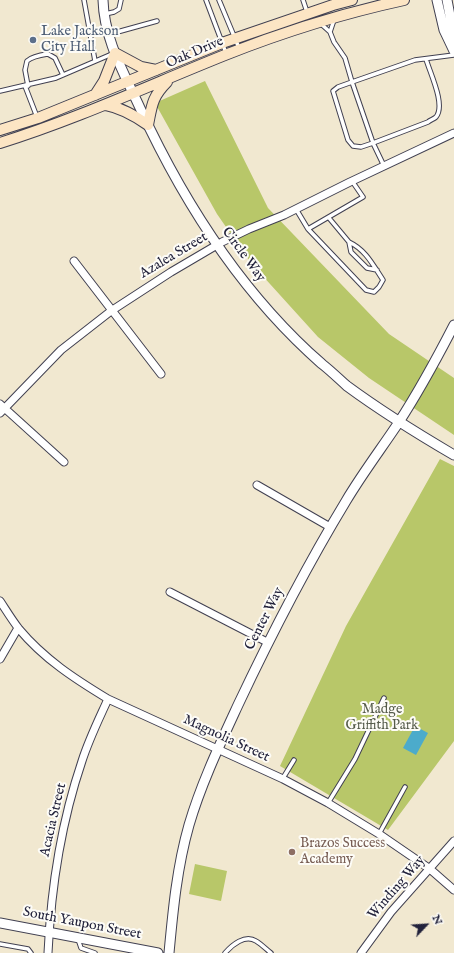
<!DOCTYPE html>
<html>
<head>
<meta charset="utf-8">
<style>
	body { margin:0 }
	#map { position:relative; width:454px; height:953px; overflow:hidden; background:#f1e8d0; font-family:"IM FELL English",serif }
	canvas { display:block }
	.north { position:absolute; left:406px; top:905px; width:40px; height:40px; -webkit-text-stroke:3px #fdfcf7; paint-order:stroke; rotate:65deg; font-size:11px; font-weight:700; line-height:16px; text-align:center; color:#22223b }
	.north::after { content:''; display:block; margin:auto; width:14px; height:18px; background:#22223b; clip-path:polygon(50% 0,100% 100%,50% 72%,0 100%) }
</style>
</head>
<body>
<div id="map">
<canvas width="454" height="953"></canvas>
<div class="north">N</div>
</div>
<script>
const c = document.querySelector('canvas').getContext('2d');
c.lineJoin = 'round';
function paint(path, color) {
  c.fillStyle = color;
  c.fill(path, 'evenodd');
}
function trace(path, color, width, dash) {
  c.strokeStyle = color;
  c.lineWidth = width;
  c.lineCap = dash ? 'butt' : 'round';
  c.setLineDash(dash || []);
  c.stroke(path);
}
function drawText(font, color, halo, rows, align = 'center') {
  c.font = font + ' "IM FELL English",serif';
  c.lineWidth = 4;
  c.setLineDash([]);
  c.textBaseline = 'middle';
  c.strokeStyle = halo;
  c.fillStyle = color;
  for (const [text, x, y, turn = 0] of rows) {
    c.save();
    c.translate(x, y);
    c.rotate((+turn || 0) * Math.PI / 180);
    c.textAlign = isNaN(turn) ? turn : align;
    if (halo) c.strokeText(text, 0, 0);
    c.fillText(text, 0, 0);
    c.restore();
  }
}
paint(new Path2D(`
	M205,81L268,208L389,334L454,378V435L369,378L318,337L251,263L217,214L155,103Z
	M440,459L454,466V741L388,830L280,766L346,626Z
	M195,864L227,871L221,901L189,894Z`), '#b8c769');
paint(new Path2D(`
	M415,726L428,733L416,755L403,748Z`), '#4cabcb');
const service = new Path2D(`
	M84,0L95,61
	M206,0L226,53
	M219,0L239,48
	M303,0L307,12
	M105,14L114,12L119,9L121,0
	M320,23L330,32L334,42L345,58L352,82L338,87L333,91L348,140L353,146L361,147L373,143L384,166
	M330,32L334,20
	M110,34L157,21
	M426,59C430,73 446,105 436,117C434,119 430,120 428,122L373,143L352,82L415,60L454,55
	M25,86L37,117
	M28,86L25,70L27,61C33,56 41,55 48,54L55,58L63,75
	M0,91L56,78L112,54
	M296,209L308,229
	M329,218L349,242L351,252L367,268L377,270
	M349,242C366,250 373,265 383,280L379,287L374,292L366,290L308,229L363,197L352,181
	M283,778L294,760
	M328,803L355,759L384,698
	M379,834L405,787
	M78,939L81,948L95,953
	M0,944L28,949L31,953
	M225,953C232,945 245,934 256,941C261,944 266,949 271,953`);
const minor = new Path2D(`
	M74,261L161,374
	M0,404L64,462
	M0,413L61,350L111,311L171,272L222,242L249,229L284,215L350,182L454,133
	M257,485L330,527
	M170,592L267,642
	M0,601C6,610 12,620 19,629C44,659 75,679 108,699L283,779L328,803L379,834L430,869L454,890
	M0,659L18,628
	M48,953C51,888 61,823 82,761C89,739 99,719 108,699
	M361,953L391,912L454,841`);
const tertiary = new Path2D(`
	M103,0C104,39 124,73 140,108C184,203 243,295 322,364C331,371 339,379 347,386C381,411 418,434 454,455
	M437,0L444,30L454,51
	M447,0L454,37
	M0,923L158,953
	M169,953C173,910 177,867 189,825C201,784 220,744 238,705C271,635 306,567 346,501C362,474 381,449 399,422C419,391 437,358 454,325`);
const secondary = new Path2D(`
	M95,95L104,81L115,53L141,67L156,70
	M106,105C122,108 134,115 148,125C152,105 152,97 167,82
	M0,130L38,118L222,43L333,5L352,0
	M0,143C77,119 150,85 225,55C283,32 344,13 404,0`);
trace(service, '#414051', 5.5);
trace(minor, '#414051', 9);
trace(tertiary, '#414051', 11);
trace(secondary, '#414051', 12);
trace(service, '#fff', 3.5);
trace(minor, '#fff', 7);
trace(tertiary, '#fff', 9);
trace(secondary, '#fce5c4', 10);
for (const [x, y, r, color] of [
	[33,40,4,"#5c6f8a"],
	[292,852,4,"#8d6e63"]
]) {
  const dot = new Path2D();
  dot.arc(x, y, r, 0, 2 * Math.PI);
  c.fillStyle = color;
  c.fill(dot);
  trace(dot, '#fdfcf7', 1.5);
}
drawText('14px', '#4e5e75', '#fdfcf7', [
	["Lake Jackson",41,32],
	["City Hall",41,48]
], 'left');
drawText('14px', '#22223b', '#fdfcf7', [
	["Oak Drive",195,53,-23],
	["Circle Way",243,255,54],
	["Azalea Street",174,256,-31],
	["Center Way",265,619,-63],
	["Magnolia Street",226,739,25],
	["Acacia Street",54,820,-77],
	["Winding Way",397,888,-49],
	["South Yaupon Street",82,924,11]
]);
drawText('14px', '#565c4b', '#fdfcf7', [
	["Madge",382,710],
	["Griffith Park",382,726]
]);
drawText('14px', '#785e54', '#fdfcf7', [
	["Brazos Success",300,844],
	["Academy",300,860]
], 'left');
</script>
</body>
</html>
